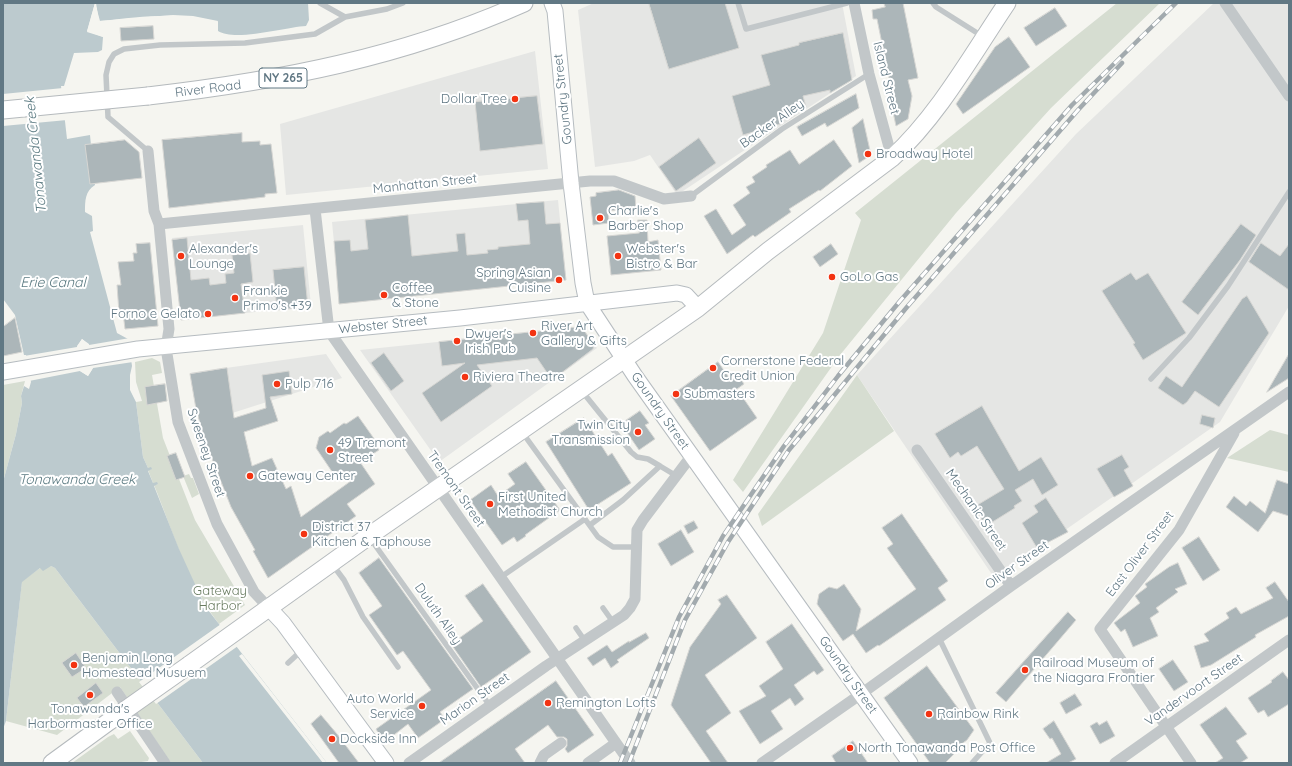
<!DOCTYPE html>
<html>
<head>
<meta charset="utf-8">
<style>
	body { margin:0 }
	#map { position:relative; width:1292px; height:766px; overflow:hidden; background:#f5f5f0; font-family:Quicksand,sans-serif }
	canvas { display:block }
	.frame { position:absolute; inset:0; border:4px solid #617884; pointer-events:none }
</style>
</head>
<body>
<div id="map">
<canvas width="1292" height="766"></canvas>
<div class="frame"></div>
</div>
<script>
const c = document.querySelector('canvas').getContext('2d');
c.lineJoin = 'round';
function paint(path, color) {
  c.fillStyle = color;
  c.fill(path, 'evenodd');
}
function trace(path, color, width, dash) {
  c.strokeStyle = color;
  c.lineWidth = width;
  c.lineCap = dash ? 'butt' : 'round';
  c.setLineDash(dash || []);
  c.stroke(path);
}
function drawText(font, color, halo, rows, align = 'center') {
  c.font = font + ' Quicksand,sans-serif';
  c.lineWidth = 4;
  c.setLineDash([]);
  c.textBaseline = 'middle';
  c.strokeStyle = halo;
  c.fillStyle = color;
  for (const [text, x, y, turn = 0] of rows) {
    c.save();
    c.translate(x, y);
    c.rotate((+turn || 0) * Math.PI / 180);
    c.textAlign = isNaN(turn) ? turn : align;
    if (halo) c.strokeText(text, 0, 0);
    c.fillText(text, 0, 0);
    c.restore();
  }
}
paint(new Path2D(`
	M594,3H842L856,76L677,195L650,155L634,161L595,167L578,10Z
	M1214,3H1289V306L1220,422L995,579L857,375L1076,134Z
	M535,51L548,169L286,195L280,124Z
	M558,200L566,280L340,304L332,222Z
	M303,225L311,306L181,320L172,238Z
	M582,327L597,348L439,462L360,350Z
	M326,354L342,378L201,423L190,373Z`), '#e5e6e4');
paint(new Path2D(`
	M1117,3H1160L1051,108L956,213L840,355L743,492L733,480L823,333L861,220L855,213Z
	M152,358L160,362L162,373L152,375L163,438L195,520L245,605L219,624C188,584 173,532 154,485L158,484L153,483L148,470L151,469L148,468L143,457L136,402L142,401L136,382L135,362Z
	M857,375L894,431L762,526L758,514Z
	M25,381L21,396L22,403L16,434L3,482V385Z
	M1270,430L1289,435V472L1227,458Z
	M189,474L191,478H193L199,494L192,498L183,476Z
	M51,566L55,568L203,763H171L120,687L57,735L6,721L22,581L40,568Z
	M130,731L149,758L148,761L135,763H72L108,737L114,734L118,739Z`), '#d6ddd1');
paint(new Path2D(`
	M3,3H95L87,31L103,37L102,50L98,52L74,53L64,86H61L67,139L90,135L95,185C85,191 85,201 85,212L92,216L93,231L90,232L117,333L128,339L132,366L130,375V390L136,402L143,457L148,468L151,467L152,469L148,471L153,483L157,482L158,484L154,486L179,549L205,606L327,763H203L55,568L51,566L43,571L40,568L22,582L6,721L3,729V482L16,434L22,403L21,396L24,386L29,389L31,382L26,355H24L15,315L3,299ZM82,339L89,344L93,368L88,376L80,371L77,346Z
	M96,3H308L309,20L306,26C286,27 235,42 218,31V22C174,11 143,17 99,21Z`), '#bccace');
paint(new Path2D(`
	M95,3L100,21L173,15L193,16L218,21L217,25L215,23L193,18L173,17L99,23L95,9L90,30L103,35V37L87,32Z
	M63,88L67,120L3,126V94Z
	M130,338L133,362L93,368L88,376L80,371L29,381L24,356L77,347L82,339L89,345ZM82,341L87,345L91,368L87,373L82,370L79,346Z
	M221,624L238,646L156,704L139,682Z
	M242,654L327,763H323L239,656Z`), '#f5f5f0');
const building = new Path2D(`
	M649,3H725L739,48L669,69Z
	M884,3H903L918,78L908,80L912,96L908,119L896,126L887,84L890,83L877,19H873L872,10L885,7Z
	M1055,8L1067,26L1036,46L1024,28Z
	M153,26L154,39L121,41L120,28Z
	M843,33L852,80L830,93V90L803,96L806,107L778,114L780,124L743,135L732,96L770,85L761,55L799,45V43Z
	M1009,37L1030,67L963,114L956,104L995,47Z
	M856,94L859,108L827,127L825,123L802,136L797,127Z
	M537,96L543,144L480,151L475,102Z
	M863,119L871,155L859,163L852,128Z
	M242,133V142L260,141V145L271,144L277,193L265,194V197L169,208L162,140Z
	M699,138L716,163L676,191L659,167Z
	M125,140L139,152L142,178L90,184L85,145Z
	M834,140L852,166L820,191L819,190L789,209L791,212L768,228L755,237L753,235L727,254L704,216L716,209L732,235L746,225L733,205L750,193L746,187L755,182L752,177L767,167L766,165L790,150L799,164Z
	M619,190L635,196L636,208L608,211L609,223L593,225L590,197L596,196V193Z
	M544,202L546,224L560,223L566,280L339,304L334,241L350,240L351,251L368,249L365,220L408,215L412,256L458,251L456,234L465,233L467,255L478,254L488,253L487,250L498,249V247L530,244L528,220L518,221L516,204Z
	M638,220H647L648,242L658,240L661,270L611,275L607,236L639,233Z
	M1241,224L1256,235L1240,260L1198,315L1182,302Z
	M187,238L191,280L209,278L210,285L226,283L225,274L234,273L232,255L250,253L253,282L241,284L245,313L181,320L172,240Z
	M150,243L158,326L125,329L123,313H119L117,285H121L118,262L134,261L133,253H137L136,244Z
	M1261,243L1280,256L1289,244V290L1249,262Z
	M831,244L838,254L820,267L813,257Z
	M304,267L308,307L277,310L273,270Z
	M1131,273L1136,280L1148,273L1186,333L1143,360L1133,344L1135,343L1102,291Z
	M1247,296L1269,333L1219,407L1195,391L1187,402L1183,405L1158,388L1166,376L1182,387L1242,299Z
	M15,318L22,352L3,356V327Z
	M579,327L583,329L594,345L593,349L552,380L537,358L477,365L492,386L441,422L422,393L465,363L442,366L439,342Z
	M384,353L404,381L391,391L371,363Z
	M1289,354V378L1267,392Z
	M718,362L731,380L738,375L744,384L737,389L757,418L710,451L671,396Z
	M227,368L234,418L266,408L262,375L289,371L292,394L270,397L278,421L244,432L252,466L272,458L286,489L291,486L301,517L355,478L351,472L337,479L316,448L319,437L328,431L330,433L344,423L346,424L358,416L375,440L373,441L379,450L360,462L375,484L347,504L356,516L268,578L253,551L255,550L231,507L205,441L196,409L190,374Z
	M165,384L167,401L147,405L145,387Z
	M982,406L1019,471L1041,457L1058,485L1042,495L1033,479L1015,490L1022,501L1014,506L1015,508L986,526L974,507L1004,489L977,446L961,456L958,452L950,458L935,434Z
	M640,411L649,423L645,425L655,439L639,450L621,424Z
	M1202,415L1215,418L1213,428L1200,424Z
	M584,418L608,456L612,453L631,483L589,510L546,442Z
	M176,453L185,477L176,480L167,456Z
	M1122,455L1129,467L1124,470L1133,486L1114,497L1097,469Z
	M526,462L560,510L525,535L526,536L517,542L514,537L502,545L470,500L491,485L498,496L515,484L508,474Z
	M1277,480L1289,484V516L1273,511L1258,532L1226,507L1234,496L1246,506L1250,501L1265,513Z
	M1046,498L1068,532L1037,548L1022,523L1038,512L1034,506Z
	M902,514L948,581L938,588L946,600L879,646L878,645L866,653L853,634L843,641L817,604L819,594L829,587L837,589L844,584L861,609L856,631L916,589L887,548L893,544L882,528Z
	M694,521L698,528L688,534L684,526Z
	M681,530L694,552L671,566L658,544Z
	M1199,537L1220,570L1203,581L1182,548Z
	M379,558L473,689L440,712L445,719L418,738L408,724L390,738L380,736L376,729L431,690L403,651L397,655L369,615L382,606L359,573Z
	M1178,563L1187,584L1175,589L1178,592L1156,608L1159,612L1150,618L1158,636L1133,647L1125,629L1121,632L1114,623L1140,603L1135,596L1147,587L1145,584L1169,567Z
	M1275,582L1289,602V616L1255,635L1256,637L1211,665L1201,668L1194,646L1209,641L1204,634L1229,618L1226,613L1236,607L1241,614L1273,598L1266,588Z
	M483,584L531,652L481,687L451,644L483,621L465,596Z
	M727,595L757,638L705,675L731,713L706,731L728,763H711L671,705L690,647L721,604L718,600Z
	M1068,612L1076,620L1006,702L996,693Z
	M792,624L824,670L817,675L814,671L794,685L804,699L795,706L790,698L771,711L783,729L760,744L739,711L766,696L759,686L783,669L766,642Z
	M646,633L649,638L617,660L619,662L611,668L605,658L593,666L587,658L607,645L612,652L629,641V642Z
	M76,653L86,668L72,677L62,663Z
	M1173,660L1188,682L1174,691L1159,669Z
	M927,666L974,730L967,740L953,750L955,753L945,763H930L884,698Z
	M1283,672L1289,680V704L1268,717L1264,710L1258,713L1248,698L1272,682L1271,681Z
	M556,681L594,735L568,753L565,749L567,746V739L564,737H557L548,725L515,749L525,763H439Z
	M96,683L103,693L84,707L77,698Z
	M1075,694L1082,705L1066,714L1060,703Z
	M1226,707L1247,734L1236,741L1248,758L1240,763H1215L1223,758L1200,725Z
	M321,715L337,734L359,763H339L311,724Z
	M1054,721L1076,759L1068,763H1046L1061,754L1052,738L1050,739L1043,729Z
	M1107,721L1115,736L1100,744L1090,726L1097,722L1099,725Z
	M853,741L868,763H836L832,756Z`);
paint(building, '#acb6b9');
trace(building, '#d6d6d3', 1);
const secondary = new Path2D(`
	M552,3L555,11L571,183L583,283L587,303L635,376L910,763
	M3,372L138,349L460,318L677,293L686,295L698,308
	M268,607L283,623L386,763`);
const primary = new Path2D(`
	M148,96C279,81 403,57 524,3
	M3,110L24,108
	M189,665L369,536L698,308L768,251L892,158C938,116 972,55 1007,3
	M52,763L111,720`);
trace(secondary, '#b6bcc0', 17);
trace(primary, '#b5babd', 19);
trace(new Path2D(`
	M320,3L345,17
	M738,3L746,29L847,3
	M933,3L936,7L982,36
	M148,151L108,117L106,75L109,62L114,54L124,49L160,45L245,43L315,34L345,17L387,9L403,3
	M691,196L782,129L869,74
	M1151,379L1189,338L1228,286L1289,192
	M581,390L631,452L637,457L648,459L660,466
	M522,432L598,537L613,547H636
	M590,525L623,500L660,466L675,475
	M370,538L490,706
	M332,564L344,580L363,617L398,667
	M501,577L585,519
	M603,608L613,622
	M576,628L585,641
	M939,638L990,743L972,763
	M288,663L301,651`), '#c2c7c9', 5.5);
trace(new Path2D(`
	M854,3L869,74L892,158
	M1225,3L1289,96
	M148,151L154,211L159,224L169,329L166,348L178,422L217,524L254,592L268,607
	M315,209L329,331L630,763
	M159,224L590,181H614L664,199L691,196
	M917,450L1011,586
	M117,692L165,763
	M409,763L546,666L624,615L630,608L635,599L637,530L643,520L692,455
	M540,763L544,755L561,743
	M588,763L616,743
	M762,763L861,694L1011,586L1289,392
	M1115,763L1289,640
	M1191,763L1100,629L1179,530L1234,433`), '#c2c7c9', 11);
trace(secondary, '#fff', 15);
trace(primary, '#fff', 17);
const rail = new Path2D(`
	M620,763L679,617L723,536L784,446L838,376L900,301L1072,105L1176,3
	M629,763L685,620L728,542L789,450L907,307L1078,110L1122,63`);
trace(rail, '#a2aaae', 4.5);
trace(rail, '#fff', 3, [9]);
const primaryBridge = new Path2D(`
	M24,108L148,96
	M111,720L189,665`);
trace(primaryBridge, '#b5babd', 19, []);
trace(primaryBridge, '#fff', 17);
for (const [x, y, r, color] of [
	[515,99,4,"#f33312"],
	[868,154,4,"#f33312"],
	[600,218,4,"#f33312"],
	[181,256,4,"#f33312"],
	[618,256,4,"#f33312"],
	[832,277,4,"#f33312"],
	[559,280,4,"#f33312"],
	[384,295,4,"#f33312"],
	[235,298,4,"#f33312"],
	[208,314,4,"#f33312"],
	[533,333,4,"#f33312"],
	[457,341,4,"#f33312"],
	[713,368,4,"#f33312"],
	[465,377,4,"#f33312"],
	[277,384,4,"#f33312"],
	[676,394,4,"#f33312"],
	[638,432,4,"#f33312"],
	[330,450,4,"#f33312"],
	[250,476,4,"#f33312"],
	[490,504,4,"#f33312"],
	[304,534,4,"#f33312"],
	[74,665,4,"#f33312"],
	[1025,670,4,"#f33312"],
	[90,695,4,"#f33312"],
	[548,703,4,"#f33312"],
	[422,706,4,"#f33312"],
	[929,714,4,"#f33312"],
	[332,739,4,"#f33312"],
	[850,748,4,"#f33312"]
]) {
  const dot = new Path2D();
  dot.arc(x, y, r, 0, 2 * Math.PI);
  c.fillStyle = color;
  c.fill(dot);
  trace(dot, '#fff', 1.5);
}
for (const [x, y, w] of [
	[283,78,48]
]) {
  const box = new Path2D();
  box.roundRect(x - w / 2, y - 10, w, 20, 3);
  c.fillStyle = '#fff';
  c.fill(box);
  trace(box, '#617884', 1);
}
drawText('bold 12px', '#617884', null, [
	["NY 265",283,78]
]);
drawText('13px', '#617884', '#fff', [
	["Island Street",886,78,76],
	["River Road",208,89,-7],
	["Goundry Street",563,99,-96],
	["Backer Alley",772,124,-35],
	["Manhattan Street",425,184,-6],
	["Webster Street",383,325,-6],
	["Goundry Street",660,411,55],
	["Sweeney Street",206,453,71],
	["Tremont Street",456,489,55],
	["Mechanic Street",976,510,55],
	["East Oliver Street",1140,554,-53],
	["Oliver Street",1017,565,-35],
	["Duluth Alley",438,614,55],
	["Goundry Street",848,675,55],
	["Vandervoort Street",1194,690,-35],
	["Marion Street",475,699,-35]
]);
drawText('13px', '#617884', '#fff', [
	["Dollar Tree",507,99,"right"],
	["Broadway Hotel",876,154],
	["Charlie's",608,211],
	["Barber Shop",608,226],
	["Alexander's",189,249],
	["Lounge",189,264],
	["Webster's",626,249],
	["Bistro & Bar",626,264],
	["Spring Asian",551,273,"right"],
	["Cuisine",551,288,"right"],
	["GoLo Gas",840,277],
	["Coffee",392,288],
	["& Stone",392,303],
	["Frankie",243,291],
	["Primo's +39",243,306],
	["Forno e Gelato",200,314,"right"],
	["River Art",541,326],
	["Gallery & Gifts",541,341],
	["Dwyer's",465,334],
	["Irish Pub",465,349],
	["Cornerstone Federal",721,361],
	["Credit Union",721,376],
	["Riviera Theatre",473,377],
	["Pulp 716",285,384],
	["Submasters",684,394],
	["Twin City",630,425,"right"],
	["Transmission",630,440,"right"],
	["49 Tremont",338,443],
	["Street",338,458],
	["Gateway Center",258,476],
	["First United",498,497],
	["Methodist Church",498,512],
	["District 37",312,527],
	["Kitchen & Taphouse",312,542],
	["Benjamin Long",82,658],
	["Homestead Musuem",82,673],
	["Railroad Museum of",1033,663],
	["the Niagara Frontier",1033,678],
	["Auto World",414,699,"right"],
	["Service",414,714,"right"],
	["Remington Lofts",556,703],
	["Tonawanda's",90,709,"center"],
	["Harbormaster Office",90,724,"center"],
	["Rainbow Rink",937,714],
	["Dockside Inn",340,739],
	["North Tonawanda Post Office",858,748]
], 'left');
drawText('13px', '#687b60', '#fff', [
	["Gateway",220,591],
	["Harbor",220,606]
]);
drawText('italic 14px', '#5c7b82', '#fff', [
	["Tonawanda Creek",36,155,-96],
	["Erie Canal",53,283],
	["Tonawanda Creek",77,480]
]);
</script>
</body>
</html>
